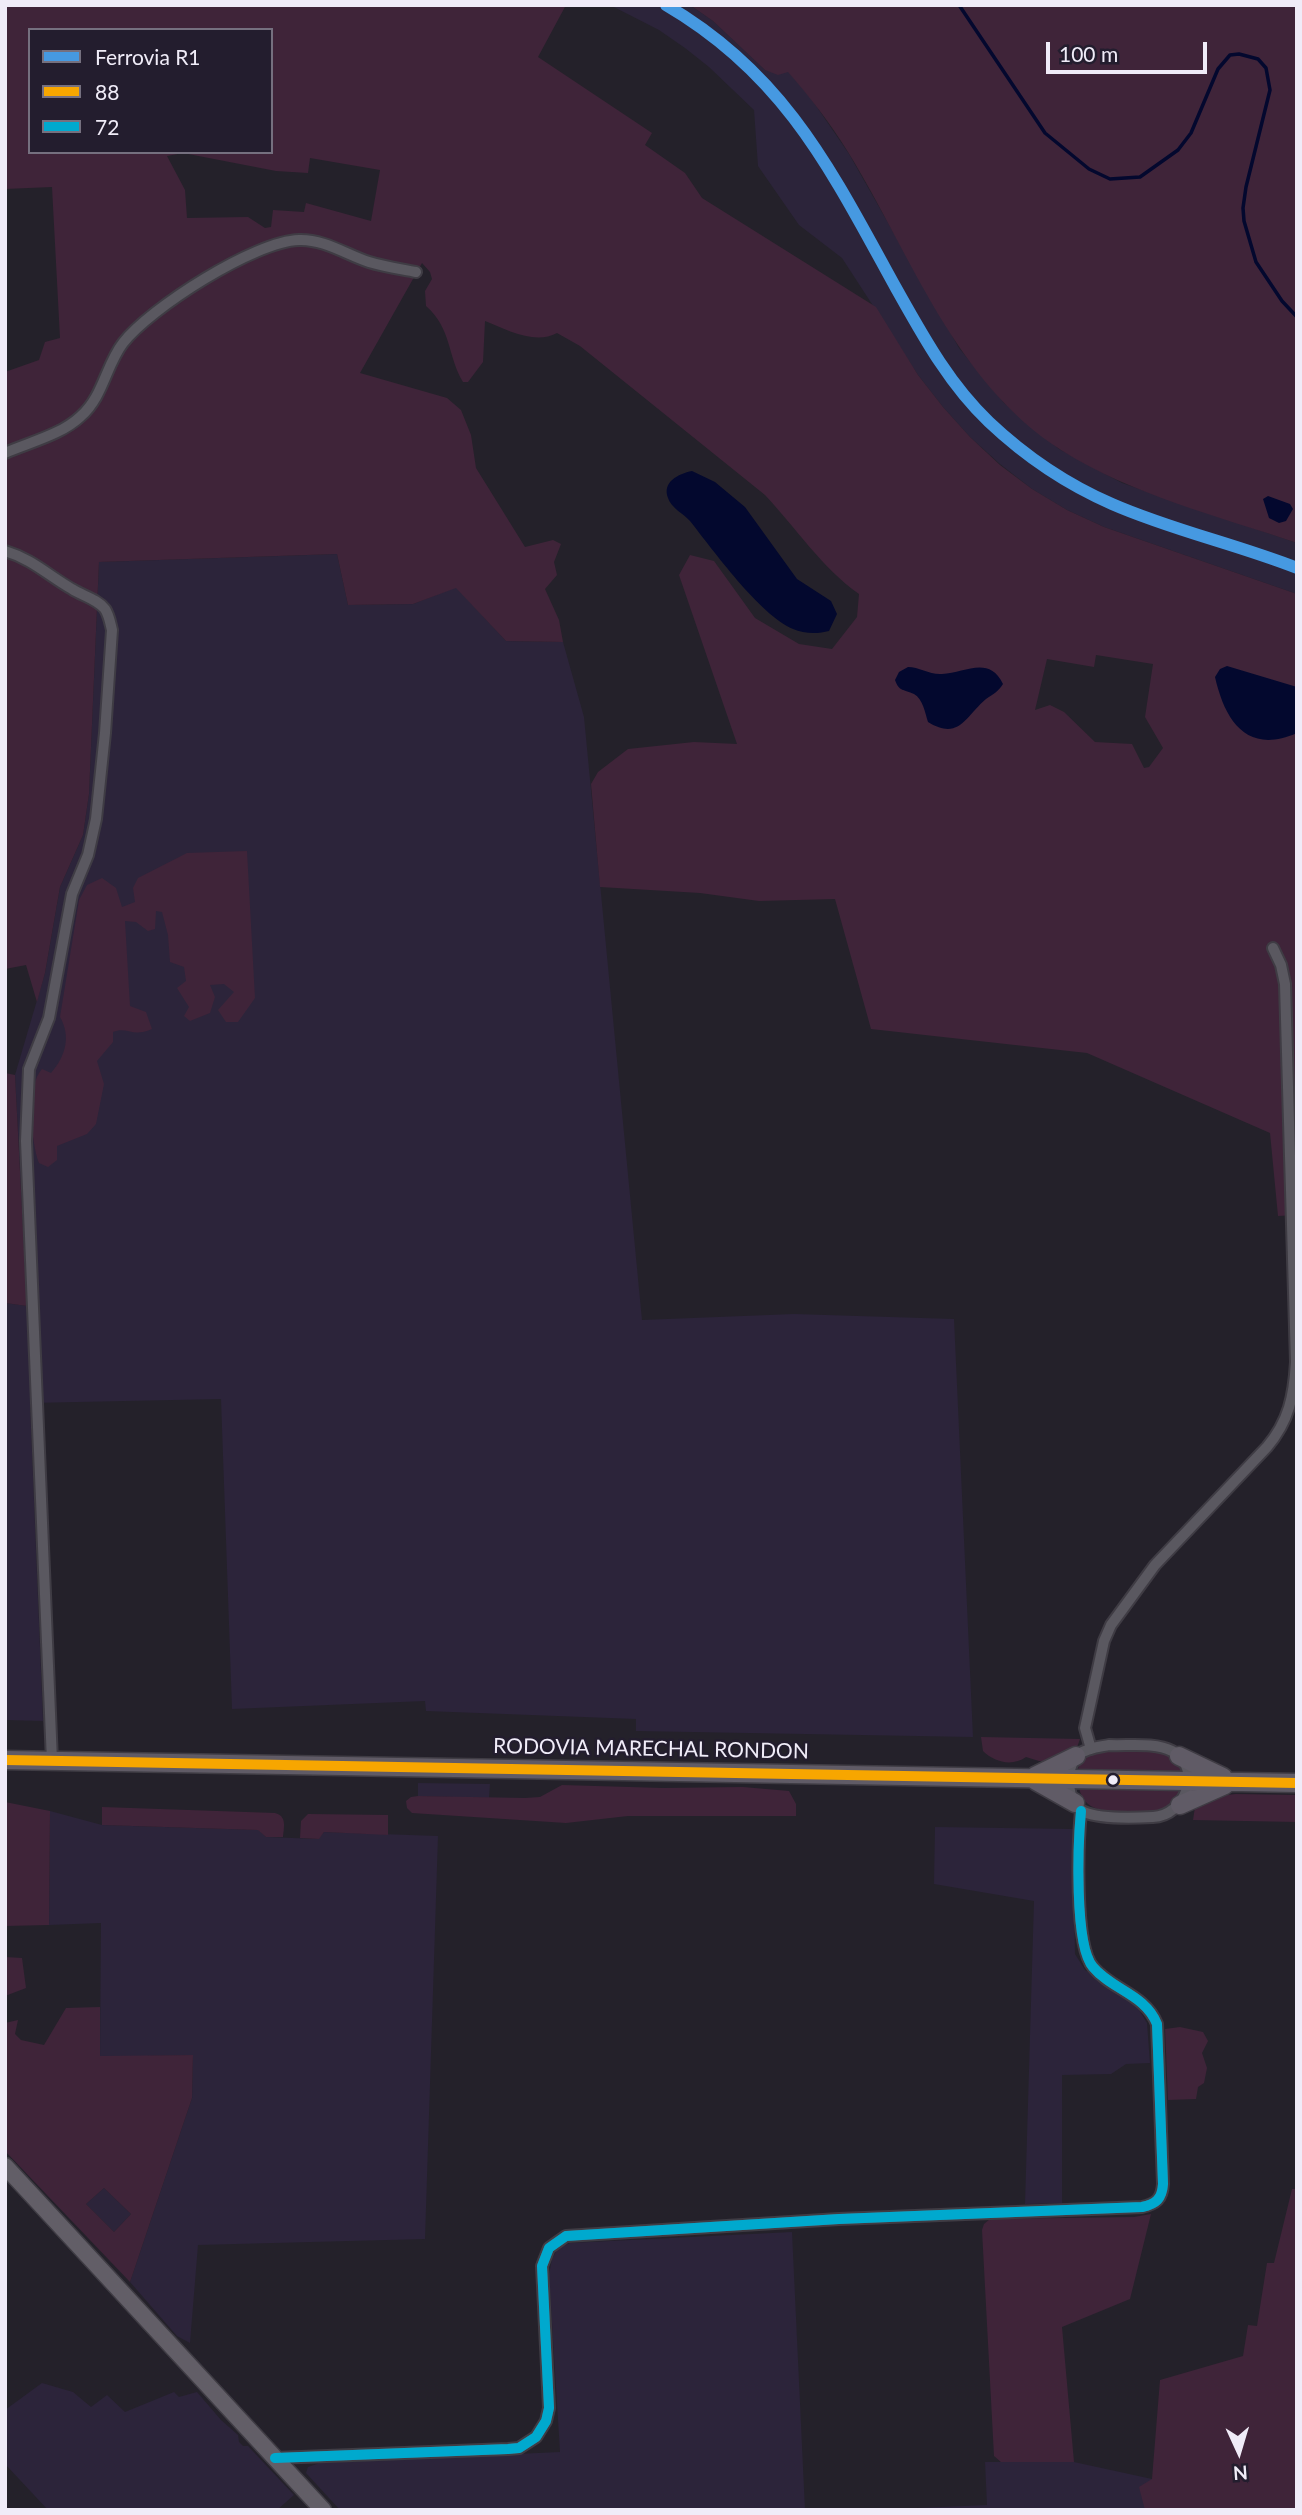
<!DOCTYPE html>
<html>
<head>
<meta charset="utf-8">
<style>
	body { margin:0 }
	#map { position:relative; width:1302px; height:2515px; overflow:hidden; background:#24212a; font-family:Lato,sans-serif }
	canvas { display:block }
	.frame { position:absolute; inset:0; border:7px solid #f0ecf8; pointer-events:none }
	.legend { position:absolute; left:28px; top:28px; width:245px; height:126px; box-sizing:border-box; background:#231d2e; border:2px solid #75707f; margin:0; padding:9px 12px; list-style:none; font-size:21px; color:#f0ecf8 }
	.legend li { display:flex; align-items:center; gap:14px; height:35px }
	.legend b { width:35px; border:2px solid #75707f }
	.north { position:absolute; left:1204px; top:2417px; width:70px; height:70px; -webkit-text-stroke:5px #231d2e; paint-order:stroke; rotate:176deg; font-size:19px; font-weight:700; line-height:28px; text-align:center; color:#f0ecf8 }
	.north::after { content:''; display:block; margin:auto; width:24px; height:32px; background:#f0ecf8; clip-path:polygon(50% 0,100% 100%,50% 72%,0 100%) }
	.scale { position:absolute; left:1046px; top:42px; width:161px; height:32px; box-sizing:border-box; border:4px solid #f0ecf8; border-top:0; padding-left:9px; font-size:21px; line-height:24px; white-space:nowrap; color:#f0ecf8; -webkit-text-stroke:5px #231d2e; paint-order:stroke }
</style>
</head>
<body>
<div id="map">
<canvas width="1302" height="2515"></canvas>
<div class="frame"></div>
<ul class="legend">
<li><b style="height:9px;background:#4699e1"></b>Ferrovia R1</li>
<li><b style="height:9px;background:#f7a600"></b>88</li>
<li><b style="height:9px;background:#00a9ce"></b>72</li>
</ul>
<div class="north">N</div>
<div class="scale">100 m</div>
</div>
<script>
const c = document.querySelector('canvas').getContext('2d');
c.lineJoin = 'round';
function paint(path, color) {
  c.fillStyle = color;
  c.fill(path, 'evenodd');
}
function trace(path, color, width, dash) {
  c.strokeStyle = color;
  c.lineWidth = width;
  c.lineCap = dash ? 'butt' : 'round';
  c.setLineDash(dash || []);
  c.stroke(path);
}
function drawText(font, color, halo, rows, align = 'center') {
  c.font = font + ' Lato,sans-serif';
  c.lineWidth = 5;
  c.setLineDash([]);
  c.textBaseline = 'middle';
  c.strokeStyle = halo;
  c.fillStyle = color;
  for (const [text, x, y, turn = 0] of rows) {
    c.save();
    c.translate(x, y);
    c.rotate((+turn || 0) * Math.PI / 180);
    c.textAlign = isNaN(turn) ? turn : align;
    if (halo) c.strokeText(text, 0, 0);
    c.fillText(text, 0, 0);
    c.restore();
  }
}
paint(new Path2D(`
	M610,5H690L713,21L765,70L788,71L810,97L849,154L959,348L1004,403L1059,449L1122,483L1297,543V594L1104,527L1067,510L1032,489L1000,464L970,437L943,407L918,375L842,258L799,225L758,166L754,110L709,67L685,48L659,30Z
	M337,554L348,605L413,604L456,587L506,641L563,642L584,717L642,1320L794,1314L954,1319L973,1737L636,1731V1719L426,1711L425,1701L232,1709L221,1399L30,1403L43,1721L5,1720V1303L27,1306L15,1075L45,973L60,887L83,835L89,794L99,562Z
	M418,1783L490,1784L489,1798L418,1796Z
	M50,1811L102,1825L259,1830L266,1837L318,1839L324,1832L438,1836L425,2239L198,2245L190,2343L177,2336L130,2282L192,2098L193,2055L100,2057L101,1923L49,1925Z
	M935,1827L1073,1829L1075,1954L1085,1970L1136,2005L1147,2023L1150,2063L1126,2064L1111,2074L1062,2075V2203L1025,2204L1034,1901L934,1884Z
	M104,2188L131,2214L114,2232L86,2204Z
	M792,2232L805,2510H340L306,2473L308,2467L320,2463L560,2452L549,2274L552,2259L558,2248L570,2243Z
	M42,2383L73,2392L91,2407L107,2395L125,2412L174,2392L179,2397L197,2392L221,2420L238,2435L239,2442L243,2446H248L294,2495L277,2510H48L5,2464V2410Z
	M985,2462H1074L1152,2479L1150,2510H871L987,2505Z`), '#2c243a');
paint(new Path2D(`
	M5,5H566L538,57L652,133L645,145L685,173L702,198L876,307L918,375L943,407L970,437L1000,465L1032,489L1067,510L1104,527L1297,594V1215L1278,1216L1270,1133L1087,1053L871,1029L835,899L759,901L700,893L600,887L591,784L598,772L628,749L694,742L737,744L679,575L690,555L714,561L755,618L799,644L832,649L857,617L859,594C822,568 796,528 765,495L580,346L557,333C535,345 507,330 485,321L483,362L468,382H463C447,355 452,329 426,306L425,291L432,279L430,272L422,263L360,373L447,398L461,410L471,435L476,468L525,547L553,540L561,544L554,562L557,575L545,589L559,620L563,642L506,641L456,588L413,604L348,605L337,554L99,562L89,794L83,835L60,887L45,973L37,1002L26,965L5,969V372L39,360L45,342L60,338L52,187L5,189ZM30,30H271V152H30ZM183,153L276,171L308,173L310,158L380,170L371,221L306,203L304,212L273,210L271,227L265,228L248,217L187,218L185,190L167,156ZM1096,655L1153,664L1145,717L1163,748L1149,767L1144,768L1132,744L1095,742L1064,712L1050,705L1035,710L1047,659L1094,667Z
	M690,5H1297V543C1218,516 1132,495 1061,450C954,381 912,256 848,152C830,123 810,97 788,72L778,75L765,70L713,21Z
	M247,851L255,998L238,1022H226L218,1010L234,992L224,984L210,985L215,997L210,1013L190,1021L184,1016L189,1007L177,988L186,981L184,967L170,962L168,935L162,912L156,911L155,929L148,931L136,922L125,921L130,1006L146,1012L152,1029C132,1038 127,1026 113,1032V1042L97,1061L104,1084L96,1124L87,1134L57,1146V1160L48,1167L39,1163C31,1142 26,1086 42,1069L51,1073C66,1056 71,1036 60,1017L79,900L87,885L102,878L116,888L122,907L135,902L133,888L138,878L187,853Z
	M5,1073L15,1075L27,1306L5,1303Z
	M981,1737L1080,1739L1076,1750L1055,1761H1039L1026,1757C1012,1767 994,1762 983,1751Z
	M1109,1748C1143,1750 1197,1744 1179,1796C1174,1801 1169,1808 1162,1810C1153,1814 1140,1812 1129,1812C1102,1811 1079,1812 1078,1778C1077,1753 1088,1755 1109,1748Z
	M562,1785L663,1788L743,1787L789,1791L796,1804V1816H628L566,1823L412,1813L407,1808L406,1801L411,1797L418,1796L525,1798L540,1797Z
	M1236,1794L1297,1795V1822L1193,1820L1195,1807L1217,1796Z
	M5,1802L50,1811L49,1925L5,1926Z
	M102,1807L275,1813C287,1816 284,1827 283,1837H266L258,1830L102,1825Z
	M308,1814L388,1815V1835L324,1832L319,1839L300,1838L301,1821Z
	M5,1957L22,1958L26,1988L5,1996Z
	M100,2007V2056L193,2055L192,2098L130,2282L5,2151V2023L18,2020L15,2034L21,2040L44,2045L66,2008ZM104,2188L131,2214L114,2232L86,2204Z
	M1180,2027L1203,2032L1208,2041L1202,2053L1207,2068L1204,2083L1198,2087L1196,2099L1168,2100L1165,2029Z
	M1292,2189H1297V2510H1145L1139,2487L1152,2479L1160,2380L1243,2356L1248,2325L1257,2326L1267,2263H1274Z
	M1151,2214L1130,2299L1062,2327L1074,2462H1001L994,2456L982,2230L984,2224L990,2219L1134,2217Z`), '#3f2439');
paint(new Path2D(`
	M692,471L715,482L745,507L797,579L831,601L837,614L829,631C818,634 804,634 793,629C760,615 713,550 690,521C684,514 671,508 668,498C662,482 678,474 692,471Z
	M1268,496L1290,504L1293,509L1286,521L1279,523L1269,518L1263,499Z
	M1227,666L1297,687V733C1247,755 1225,721 1215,677L1220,669Z
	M908,667C919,667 930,675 942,674C965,673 989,655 1003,684C998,692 993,694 986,699C965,717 959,741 928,722C925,713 923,699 914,694C904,689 899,692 895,680L899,672Z`), '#03082e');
trace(new Path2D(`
	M959,5L1045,133L1089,169L1110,179L1140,177L1178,150L1191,133L1218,69L1230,55L1239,54L1258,59L1266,68L1270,90L1246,187L1243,208L1244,221L1256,262L1282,301L1297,317`), '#03082e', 3.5);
const street = new Path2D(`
	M5,453C30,442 61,435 81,416C103,397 106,365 123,343C150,308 255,241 299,240C324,239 347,255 369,262C385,267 401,269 416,272
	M5,551C32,559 49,576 72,589C83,596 97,599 105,609C109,615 110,622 112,630L105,733L96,819L88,855L72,894L49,1018L29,1069L26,1141L52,1761
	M1109,1745C1128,1746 1155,1742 1172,1751C1204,1768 1185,1816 1153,1817C1135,1818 1100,1819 1084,1812C1066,1803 1064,1768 1078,1755C1086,1748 1099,1747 1109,1745Z
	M1091,1749L1085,1728L1104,1641L1111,1625L1155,1565L1267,1447C1289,1421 1294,1396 1296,1362L1285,984L1281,965L1273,948
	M275,2458L508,2449L519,2448L536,2437L546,2421L549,2408L542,2266L549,2248L566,2236L839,2219L1142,2207C1156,2204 1162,2199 1163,2184L1157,2024C1145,1994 1112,1990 1093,1967C1074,1945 1078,1842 1081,1811`);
const secondary = new Path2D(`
	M5,2166L323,2510`);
const primary = new Path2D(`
	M1179,1756L1223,1777
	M5,1760L1297,1783
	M1035,1776L1076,1756
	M1036,1781L1075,1803
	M1180,1805L1225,1785`);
trace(street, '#3f3c44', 14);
trace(secondary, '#3f3c44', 19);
trace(primary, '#3f3c44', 21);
trace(street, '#5a5860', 10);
trace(secondary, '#625e67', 16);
trace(primary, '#605b66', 18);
trace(new Path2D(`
	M5,1760L1297,1783`), '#f7a600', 10);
trace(new Path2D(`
	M275,2458L508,2449L519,2448L536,2437L546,2421L549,2408L542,2266L549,2248L566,2236L839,2219L1142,2207C1156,2204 1162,2199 1163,2184L1157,2024C1145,1994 1112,1990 1093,1967C1074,1945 1078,1842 1081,1811`), '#00a9ce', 10);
trace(new Path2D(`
	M666,5C786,75 832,172 896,288C923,336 949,384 989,422C1025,456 1066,484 1112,504C1171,530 1236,544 1297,568`), '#4699e1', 12);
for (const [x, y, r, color] of [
	[1113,1780,6,"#f0ecf8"]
]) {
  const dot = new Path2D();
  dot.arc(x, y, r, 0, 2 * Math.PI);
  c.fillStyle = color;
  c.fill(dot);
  trace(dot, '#231d2e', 2.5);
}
drawText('21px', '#f0ecf8', '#231d2e', [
	["RODOVIA MARECHAL RONDON",651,1749,1]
]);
</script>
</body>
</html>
